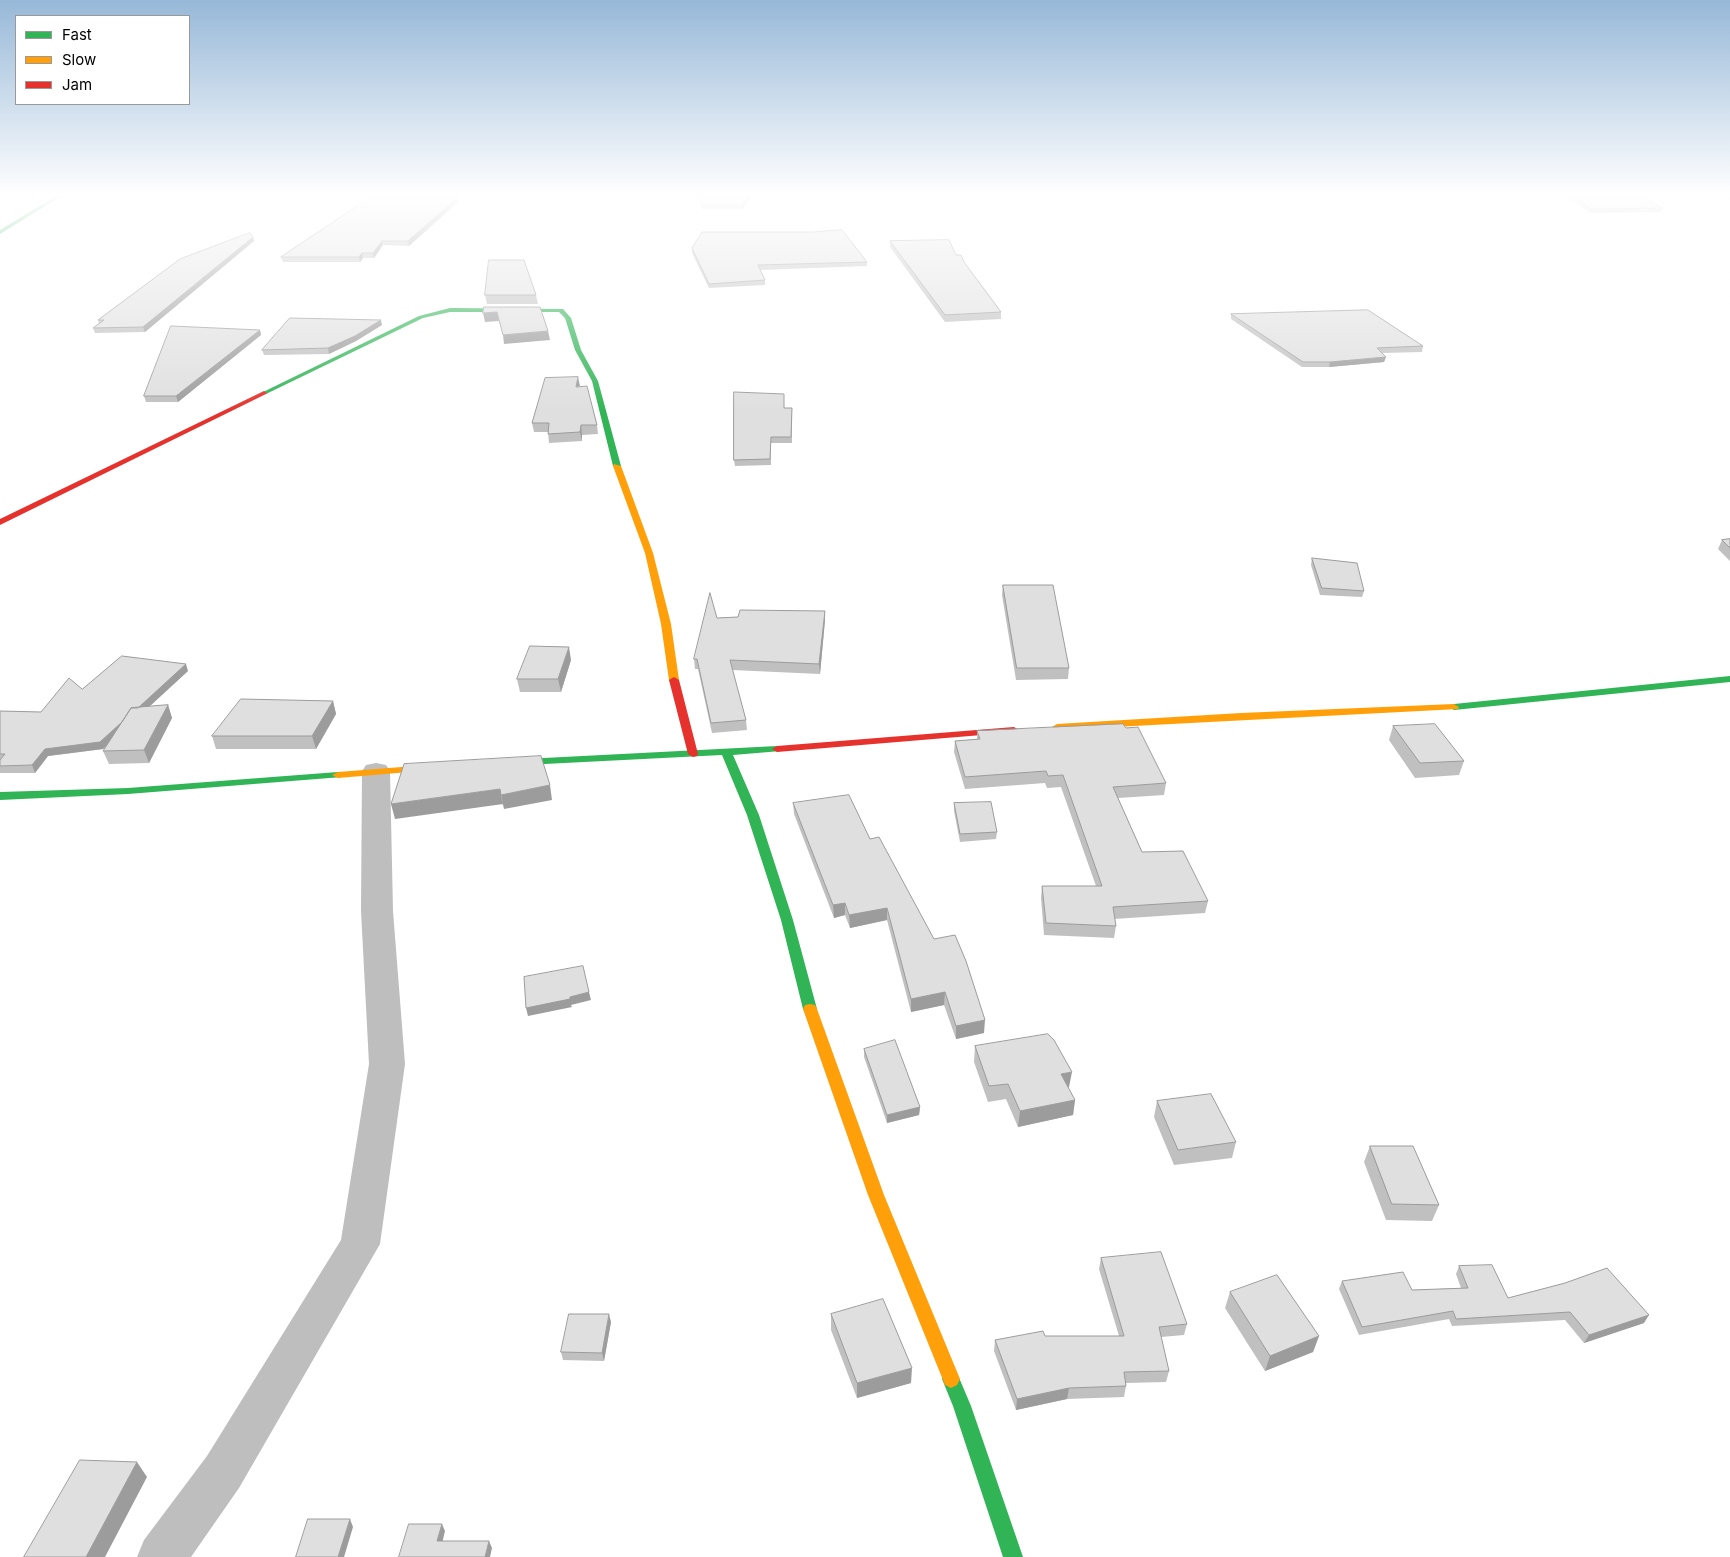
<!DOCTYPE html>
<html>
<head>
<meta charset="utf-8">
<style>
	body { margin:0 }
	#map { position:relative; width:1730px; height:1557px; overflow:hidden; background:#fff; font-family:Inter,sans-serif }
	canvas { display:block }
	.legend { position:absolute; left:15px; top:15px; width:175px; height:90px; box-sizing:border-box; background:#fff; border:1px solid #999; margin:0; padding:6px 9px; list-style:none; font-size:15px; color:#000 }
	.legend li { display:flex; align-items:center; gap:10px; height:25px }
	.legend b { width:25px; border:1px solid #999 }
</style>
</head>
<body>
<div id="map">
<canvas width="1730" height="1557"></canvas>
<ul class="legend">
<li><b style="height:6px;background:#30b455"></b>Fast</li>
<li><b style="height:6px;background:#ff9f0a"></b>Slow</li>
<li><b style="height:6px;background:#e5322d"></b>Jam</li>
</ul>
</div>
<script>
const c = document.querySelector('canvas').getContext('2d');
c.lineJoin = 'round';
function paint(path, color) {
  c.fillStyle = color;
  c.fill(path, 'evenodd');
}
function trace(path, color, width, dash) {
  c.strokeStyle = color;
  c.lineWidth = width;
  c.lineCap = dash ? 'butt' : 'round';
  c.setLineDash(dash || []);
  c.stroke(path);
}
paint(new Path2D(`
	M376,763L386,765L390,771L393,911L405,1064L380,1244L239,1488L191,1557H137L144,1540L207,1456L341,1240L369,1064L361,911L362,771L366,765Z`), '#bebebe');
paint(new Path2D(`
	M58,195H63L0,234V230Z
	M450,308L563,309L571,318L581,350L598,381L621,466L620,468L613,466L592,381L575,350L565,318L559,312H450L423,318L266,394L261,393L419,316Z
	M1730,676V682L1454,710L1449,707L1454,704Z
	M777,746L782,749L781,751L733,755L759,815L793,920L817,1009L815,1013L810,1014L805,1013L803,1009L781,920L747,815L722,755L505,766L499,763L505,760Z
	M338,772L344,775L342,777L128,794L0,800V792L128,788Z
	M951,1370L957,1373L971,1406L1023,1557H1003L953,1406L942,1379L945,1373Z`), '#30b455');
paint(new Path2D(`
	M614,464L621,466L653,553L671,624L679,680L678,682H670L669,680L661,624L645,553L613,466Z
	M1454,704L1459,707L1458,709L1057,730L1052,727L1057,724L1241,713Z
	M440,764L444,765L446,767L444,769L338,778L332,775L338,772Z
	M810,1004L815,1005L817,1009L884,1195L960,1379L957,1385L951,1388L945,1385L868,1195L803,1009L805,1005Z`), '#ff9f0a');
paint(new Path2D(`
	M264,391L267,393L266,394L0,525V519Z
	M674,677L679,680L698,754L697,756L693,757L688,754L669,680Z
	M1014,727L1019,730L1018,732L777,752L772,749L777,746Z`), '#e5322d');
paint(new Path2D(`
	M374,195H452L449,197H458L459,201L409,246L383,245L374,258H363L360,262H283L281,257Z
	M699,195H751L743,209H702Z
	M1564,195H1636L1663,208L1661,212L1591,213Z
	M253,237L254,241L145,332L95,333L93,328L99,323L98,320Z
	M890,241L956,255L964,262L1001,312V319L945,322L890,247Z
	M692,248L867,262V266L760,270L765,280V285L709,288L692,253Z
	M485,295H536L538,304H487Z
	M1231,314L1423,346L1422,352L1382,353L1386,357L1384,362L1329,367H1302L1231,319Z
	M382,325L356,341L329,354L264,355L262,350Z
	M260,330L261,335L178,402H146L144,396Z
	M580,387L597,425L598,434L582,435V441L549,443L548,432H534L532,423Z
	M784,408H792V443H771V465L735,466L734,460Z
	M1730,539V561L1718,549L1722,540Z
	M1312,558L1364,591L1362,597L1320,595L1311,565Z
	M1003,585L1069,668L1068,679L1016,680L1002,595Z
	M825,611V620L820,674L732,670L746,720L747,730L712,733L698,669H695L694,659L717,618L738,617Z
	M571,660L561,692H520L517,679Z
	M188,671L149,707L168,705L172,718L149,763L109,764L103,751L107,745L103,749L48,756L35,773H0V711L41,712L82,689Z
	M333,701L336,714L316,749H216L212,736Z
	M1393,726L1464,761L1459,775L1415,778L1389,740Z
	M1126,728L1166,783L1164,795L1118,798L1142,852L1208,901L1205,913L1114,919L1116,926L1114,938L1044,935L1041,898L1042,886H1096L1061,787L1047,788L1045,783L965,789L954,752L955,741L977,739V731Z
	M793,803L870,839L984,1033L956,1039L944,1005L911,1012L887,920L850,928L845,915L834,918L794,814Z
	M954,803L997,832L996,839L960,842L954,811Z
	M975,1046L1069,1087L1068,1088L1075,1100L1073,1115L1018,1127L1006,1099L988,1102L974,1062Z
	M864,1049L920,1107L919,1115L887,1123L864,1057Z
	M1157,1101L1236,1142L1232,1158L1174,1165L1154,1117Z
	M1370,1146L1439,1205L1432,1221L1386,1220L1364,1162Z
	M1101,1258L1187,1324L1184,1335L1161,1337L1169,1371L1166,1382L1126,1383V1386L1124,1397L1067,1399L1016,1410L994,1351L995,1340L1045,1336H1119L1099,1269Z
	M1459,1266L1508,1298L1644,1323L1584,1343L1565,1320L1452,1326L1449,1319L1359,1335L1339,1289L1342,1281L1412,1290L1461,1288L1456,1274Z
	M1230,1292L1319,1336L1313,1352L1265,1371L1225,1308Z
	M831,1314L911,1383L857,1398L831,1330Z
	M611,1322L604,1361L563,1360L561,1352Z`), '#c0c0c0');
paint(new Path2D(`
	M446,195H452L443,201L442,197Z
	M748,195H751L743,209V205Z
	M458,197L459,201L409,246L408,241Z
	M253,237L254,241L145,332L143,327Z
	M382,241L383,245L374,258L373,253Z
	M362,253L363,258L360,262L359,257Z
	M497,312L499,321L485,322L483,313Z
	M381,320L382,325L356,341L329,354L328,348Z
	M260,330L261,335L178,402L176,396Z
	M548,331L550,340L504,344L503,335Z
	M1386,357L1384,362L1329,367L1330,362Z
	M578,377L580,386L576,387Z
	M581,425L582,435V441L580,432Z
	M825,611V620L820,674L819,664Z
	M569,647L571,660L561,692L558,679Z
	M186,664L188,671L103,749L48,756L35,773L32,765L45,749Z
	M333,701L336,714L316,749L312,736Z
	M168,705L172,718L149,763L144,750Z
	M550,785L552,800L504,809L501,795Z
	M500,789L503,804L395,819L391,804Z
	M845,903V915L834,918L833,905Z
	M887,908V920L850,928L849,915Z
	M589,992L591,1000L571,1005L572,1007L528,1016L526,1008Z
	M945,992L944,1005L911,1012V999Z
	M985,1020L984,1033L956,1039V1026Z
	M1072,1072L1069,1087L1059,1090L1061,1074Z
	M1075,1100L1073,1115L1018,1127L1020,1111Z
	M920,1107L919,1115L887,1123V1115Z
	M609,1314L611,1322L604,1361L602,1353Z
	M1649,1315L1644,1323L1584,1343L1589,1335Z
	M1319,1336L1313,1352L1265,1371L1270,1356Z
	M912,1368L911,1383L857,1398V1383Z
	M1069,1388L1067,1399L1016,1410L1017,1399Z
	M137,1462L147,1477L105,1557H86Z
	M350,1519L353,1527L344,1557H338Z
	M442,1524L445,1531L441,1548L437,1541Z
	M489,1541L492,1548L490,1557H485Z`), '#9c9c9c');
const building = new Path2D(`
	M374,195H446L442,197H458L408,241H382L373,253H362L359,257H281Z
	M700,195H748L743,205H702Z
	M1572,195H1636L1663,208L1592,209Z
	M842,230L867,262L758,265L765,280L709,284L692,248L702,232H812Z
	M250,233L253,237L143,327L93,328L104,320H98L180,259Z
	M949,240L956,255H961L964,262L1001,312L945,315L890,241Z
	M489,260H524L536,295H485Z
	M484,307H540L548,331L503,335L497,312L483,313Z
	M1368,310L1423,346L1377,348L1386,357L1330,362H1303L1231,314Z
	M290,318L381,320L355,336L328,348L262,350Z
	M171,326L260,330L176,396H144Z
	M578,377L576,387L587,386L597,425H581L580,432L548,434L549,423H532L545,378Z
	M734,392L784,394V408H792L791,437H771L770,459L734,460Z
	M1730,539V548L1722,540Z
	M1312,558L1357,563L1364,591L1322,588Z
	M1003,585H1053L1069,668H1017Z
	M710,593L717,618L738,617L740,610L825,611L819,664L730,660L746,720L711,723L697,659H694Z
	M530,646L569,647L558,679H517Z
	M122,656L186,664L138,708H131L122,722L100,742L45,749L32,765L0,766V760L5,754H0V711L41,712L69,678L82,689Z
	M241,699L333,701L312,736H212Z
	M168,705L144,750L103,751L131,708Z
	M1123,724L1126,728L1138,727L1166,783L1113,787L1142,852L1183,851L1208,901L1113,907L1116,926L1046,923L1042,886H1102L1063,775L1048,776L1046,771L965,777L955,741L980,739L977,731Z
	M1435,724L1464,761L1420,763L1393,726Z
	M541,756L550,785L501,795L500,789L391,804L404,764Z
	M849,795L870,839L879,837L934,939L955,935L966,961L985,1020L956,1026L945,992L911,999L887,908L849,915L845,903L833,905L793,803Z
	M991,802L997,832L960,834L954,803Z
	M583,966L589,992L570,997V999L526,1008L524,977Z
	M1048,1034L1054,1040L1072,1072L1061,1074L1075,1100L1020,1111L1008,1084L989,1086L975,1046Z
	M895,1040L920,1107L887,1115L864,1049Z
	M1211,1094L1236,1142L1178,1150L1157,1101Z
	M1370,1146H1413L1439,1205L1392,1204Z
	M1161,1252L1187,1324L1159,1327L1169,1371L1124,1372L1126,1386L1069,1388L1017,1399L995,1340L1043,1331L1045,1336H1124L1101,1258Z
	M1492,1265L1508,1298L1565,1283L1607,1268L1649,1315L1589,1335L1570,1312L1456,1319L1453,1311L1362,1327L1342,1281L1403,1272L1412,1290L1468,1288L1459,1266Z
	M1277,1275L1319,1336L1270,1356L1230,1292Z
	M883,1299L912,1368L857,1383L831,1314Z
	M569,1314H609L602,1353L561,1352Z
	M80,1460L137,1462L86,1557H24Z
	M308,1519H350L338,1557H296Z
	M409,1524H442L437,1541H489L485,1557H399Z`);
paint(building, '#dfdfdf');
trace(building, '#9c9c9c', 1);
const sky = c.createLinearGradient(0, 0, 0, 413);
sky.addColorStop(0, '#97b8d8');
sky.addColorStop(0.47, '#fff');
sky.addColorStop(1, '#ffffff00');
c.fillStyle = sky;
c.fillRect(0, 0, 1730, 413);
</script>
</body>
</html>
